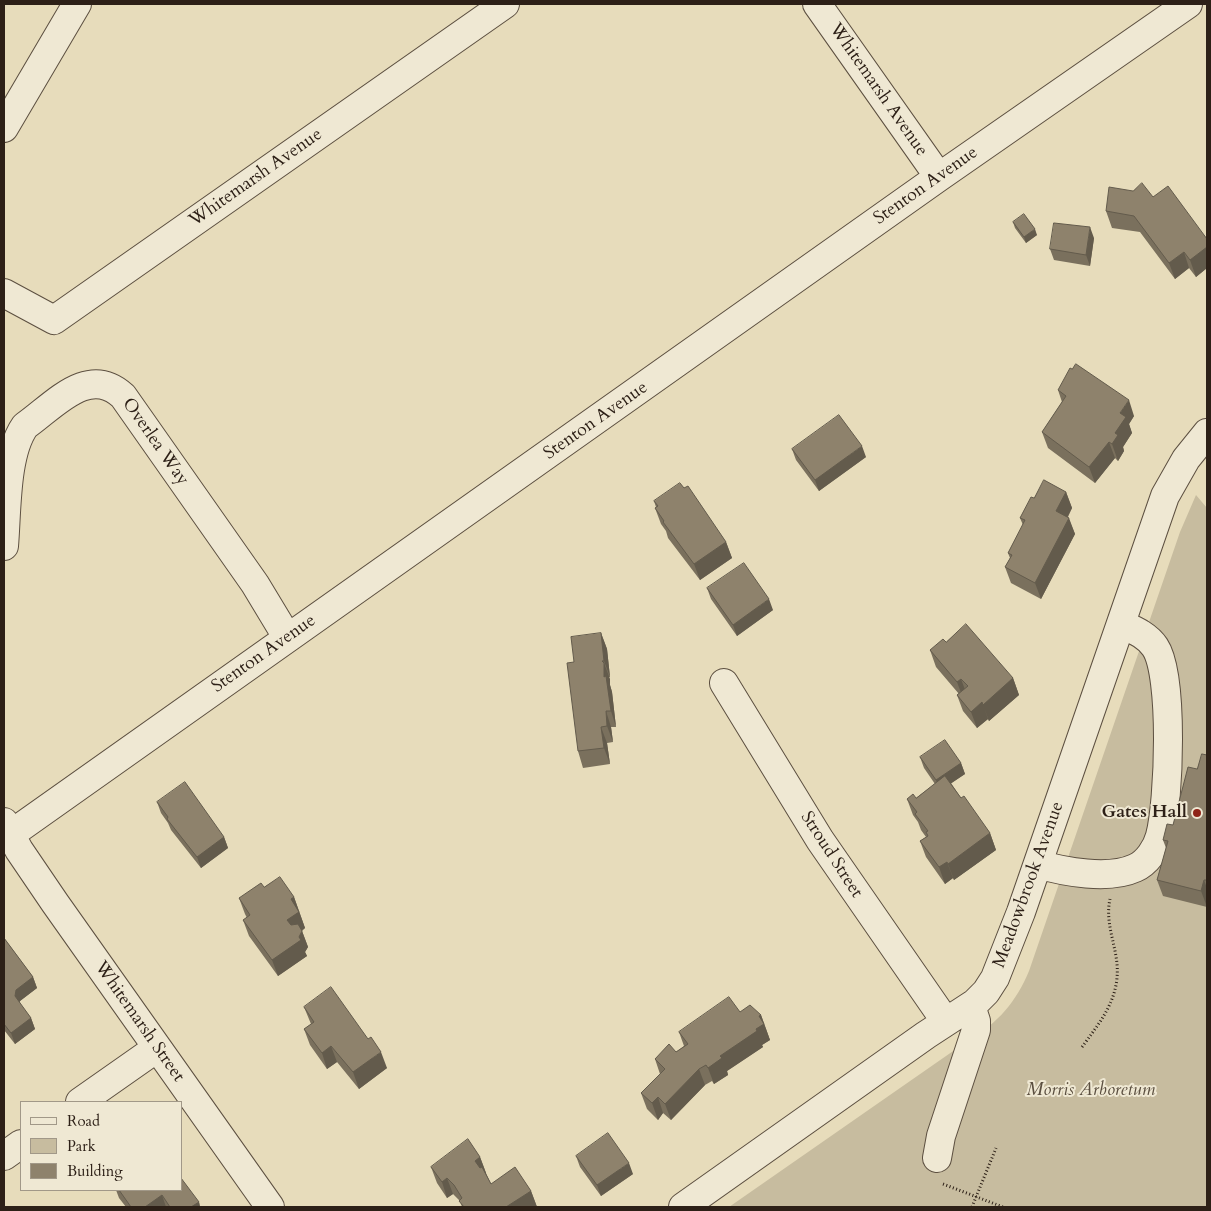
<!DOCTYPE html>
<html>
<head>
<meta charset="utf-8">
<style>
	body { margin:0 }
	#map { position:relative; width:1211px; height:1211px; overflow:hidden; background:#e7dcbb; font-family:Cardo,serif }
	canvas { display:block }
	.frame { position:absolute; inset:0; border:5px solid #2d2017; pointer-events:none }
	.legend { position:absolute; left:20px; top:1101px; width:162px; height:90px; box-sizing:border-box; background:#efe8d3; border:1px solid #a19888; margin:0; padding:6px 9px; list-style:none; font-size:15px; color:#2d2017 }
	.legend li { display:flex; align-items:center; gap:10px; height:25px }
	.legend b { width:25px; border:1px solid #a19888 }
</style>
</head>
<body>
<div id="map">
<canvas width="1211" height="1211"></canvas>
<div class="frame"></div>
<ul class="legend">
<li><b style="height:6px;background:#efe8d3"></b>Road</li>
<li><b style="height:14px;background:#c7bc9f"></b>Park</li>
<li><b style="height:14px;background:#8e826c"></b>Building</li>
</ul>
</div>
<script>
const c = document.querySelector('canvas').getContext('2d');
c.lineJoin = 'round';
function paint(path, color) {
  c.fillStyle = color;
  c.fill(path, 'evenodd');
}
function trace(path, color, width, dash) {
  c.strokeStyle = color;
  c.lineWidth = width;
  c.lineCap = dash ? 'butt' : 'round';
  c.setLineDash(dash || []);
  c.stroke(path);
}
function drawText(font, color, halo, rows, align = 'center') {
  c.font = font + ' Cardo,serif';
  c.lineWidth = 4;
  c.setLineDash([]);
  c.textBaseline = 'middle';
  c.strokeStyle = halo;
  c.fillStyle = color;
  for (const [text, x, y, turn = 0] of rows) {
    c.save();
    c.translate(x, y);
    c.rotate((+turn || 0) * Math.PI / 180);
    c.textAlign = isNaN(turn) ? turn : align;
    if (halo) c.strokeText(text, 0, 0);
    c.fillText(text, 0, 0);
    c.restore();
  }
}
paint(new Path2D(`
	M1196,495L1207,508V1207H729L969,1040C998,1023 1016,1002 1029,971L1180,532Z`), '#c7bc9f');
const minor = new Path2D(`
	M817,4L939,177
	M4,128L77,4
	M4,293L54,320L505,4
	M4,546C7,512 5,454 25,426C55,405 88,364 123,396L255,584L287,637
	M724,683L820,840L946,1022
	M4,822L19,850L55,903L270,1207
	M4,839L939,177L1188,4
	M1038,864C1064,872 1109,880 1135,868C1147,863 1157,848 1160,836C1169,802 1174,675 1155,647C1147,635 1134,630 1121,624
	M80,1102L157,1048
	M4,1156L21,1144
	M937,1158L941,1136L976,1030V1021L971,1006
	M683,1207L926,1035L975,1003L986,992L995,978L1021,912L1165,496L1186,459L1207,433`);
trace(minor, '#5c4f40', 30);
trace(new Path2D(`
	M1082,1047C1101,1021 1120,998 1117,964C1115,942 1105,922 1110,899
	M943,1184L1003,1207
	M972,1207L996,1148`), '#2d2017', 3, [1, 2.5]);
trace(minor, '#efe8d3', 28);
paint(new Path2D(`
	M1153,197L1207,239V268L1196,277L1189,268L1175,279L1140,232L1112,228L1106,211Z
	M1013,222L1037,235L1026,243L1015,228Z
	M1094,238L1090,266L1054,260L1050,249Z
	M1058,390L1134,416L1129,424L1132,433L1123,447L1124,451L1118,461L1115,458L1095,483L1048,448L1042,432L1062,402Z
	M792,449L866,457L819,491L796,460Z
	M1066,492L1072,508L1068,517L1075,534L1041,599L1011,583L1005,567L1010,558L1008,553L1023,525L1020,518L1034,498Z
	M654,501L726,542L732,558L700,580L668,538L666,531L661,524L655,508L656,507Z
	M707,588L773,610L737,636L711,599Z
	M601,633L607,649L610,677H609L610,685L612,692L616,727H611L613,742L607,743L610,764L583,768L578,751Z
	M946,642L1013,678L1019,695L989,721L988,719L977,728L963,711L957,695L959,694L936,667L930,650Z
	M1207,755V907L1163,896L1157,880L1166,848L1163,840L1173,825L1197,769Z
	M920,757L961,763L965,774L951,783L961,798L990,833L996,850L954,880L953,878L945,884L926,857L920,841L926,837L921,830L918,822L913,815L907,799L916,798L935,784L924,768Z
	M157,802L224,837L228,848L201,868L171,830L168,823L161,813Z
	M264,887L294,897L305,928L302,931L308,947L305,952L307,956L278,976L249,936L243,920L247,918L245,914L239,898Z
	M4,938L33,977L37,988L20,1001L19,1003L31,1018L35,1029L15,1044L4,1030V1031Z
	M304,1007L387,1068L359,1089L337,1062L327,1069L310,1045L304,1029L311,1024Z
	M740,1012L761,1015L770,1040L762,1045L763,1047L727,1071L728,1075L714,1084L712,1081L705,1085L671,1120L663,1113L658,1120L647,1109L641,1093L660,1074L655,1059L676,1052L684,1046L679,1032Z
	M576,1156L633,1174L601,1196L580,1167Z
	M480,1157L486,1173L491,1184L531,1191L537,1207H462L460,1201L453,1194L447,1198L437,1183L431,1167Z
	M116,1190H181L199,1202L200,1207H126L119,1198Z`), '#7a705d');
paint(new Path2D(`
	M1090,227L1094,238L1090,266L1086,255Z
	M1035,229L1037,235L1026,243L1024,237Z
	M1207,247V268L1196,277L1190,260Z
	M1184,252L1189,268L1175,279L1169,263Z
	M1129,400L1134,416L1129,424L1132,433L1123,447L1124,451L1118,461L1112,444L1120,413Z
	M1109,442L1115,458L1095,483L1089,467Z
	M862,446L866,457L819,491L815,480Z
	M1066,492L1072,508L1062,527L1056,511Z
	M1069,518L1075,534L1041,599L1035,583Z
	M726,542L732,558L700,580L694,564Z
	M769,599L773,610L737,636L733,625Z
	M601,633L607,649L610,677L604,661Z
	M604,663L610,679V685L612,692L616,727L611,711L604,677Z
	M1013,678L1019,695L989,721L983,705Z
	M961,679L967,695L963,698L957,682Z
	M982,702L988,719L977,728L971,712Z
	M606,711L611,727L613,742L607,726Z
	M601,727L607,743L610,764L604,748Z
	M961,763L965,774L940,791L936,780Z
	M990,833L996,850L954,880L948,864Z
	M224,837L228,848L201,868L197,857Z
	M947,862L953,878L945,884L939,867Z
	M1204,880L1207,888V907L1201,891Z
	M294,897L305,928L293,936L287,920L291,899Z
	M302,931L308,947L305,952L307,956L278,976L272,960L299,937Z
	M33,977L37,988L20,1001L19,1007L15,996L16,990Z
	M761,1015L770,1040L762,1045L763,1047L727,1071L728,1075L714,1084L708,1068L720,1056L756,1029L759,1016Z
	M31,1018L35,1029L15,1044L11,1033Z
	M331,1046L337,1062L327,1069L322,1053Z
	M381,1052L387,1068L359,1089L353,1072Z
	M699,1069L705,1085L671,1120L665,1104Z
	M658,1097L663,1113L658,1120L652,1103Z
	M480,1157L486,1173L481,1177L475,1161Z
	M629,1163L633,1174L601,1196L597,1185Z
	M447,1178L453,1194L447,1198L442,1182Z
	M531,1191L537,1207H506Z
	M162,1195L166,1207H145Z
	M199,1202L200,1207H191Z`), '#635b4c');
const building = new Path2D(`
	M1142,183L1153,197L1168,186L1207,239V247L1190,260L1184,252L1169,263L1134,216L1106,211L1109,187L1133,191Z
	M1024,214L1035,229L1024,237L1013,222Z
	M1054,223L1090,227L1086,255L1050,249Z
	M1076,364L1129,400L1120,413L1126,417L1115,433L1118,435L1112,444L1109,442L1089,467L1042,432L1066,396L1058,390L1070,368L1072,369Z
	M839,415L862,446L815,480L792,449Z
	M1044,480L1066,492L1056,511L1069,518L1035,583L1005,567L1012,555L1008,553L1025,520L1020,518L1031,497L1034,498Z
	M680,483L684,488L688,486L726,542L694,564L663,522L664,521L655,508L658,506L654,501Z
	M744,563L769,599L733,625L707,588Z
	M966,624L1013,678L983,705L982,702L971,712L957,695L968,686L961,679L957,682L930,650L943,639L946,642Z
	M601,633L604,661H602L604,663V677L606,676L611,711H606L607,726L601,727L604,748L578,751L567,663L574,662L571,637Z
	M945,740L961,763L936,780L920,757Z
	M1202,754L1207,755V880H1204L1201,891L1157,880L1168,841L1163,840L1167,824L1173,825L1188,767L1197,769Z
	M945,776L961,798L964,796L990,833L948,864L947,862L939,867L920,841L928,836L926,832L928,831L915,814L917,812L907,799L913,794L916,798Z
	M185,782L224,837L197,857L167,819L168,817L157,802Z
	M280,877L294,897L291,899L299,912L287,920L291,925L298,924L302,931L299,937L301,940L272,960L243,920L250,915L239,898L261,883L264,887Z
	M4,938L33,977L16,990L15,996L31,1018L11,1033L4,1024Z
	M331,987L368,1039L371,1037L381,1052L353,1072L331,1046L322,1053L304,1029L314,1022L304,1007Z
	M729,997L740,1012L750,1005L761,1015L759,1016L764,1024L756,1029L757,1031L720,1056L722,1058L708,1068L706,1065L699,1069L665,1104L658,1097L652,1103L641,1093L665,1069L655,1059L669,1044L676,1052L688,1044L679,1032Z
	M608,1133L629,1163L597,1185L576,1156Z
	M468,1139L480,1157L475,1161L480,1168L482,1167L491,1184L515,1167L531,1191L506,1207H464L459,1201L462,1198L454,1185L447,1178L442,1182L431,1167Z
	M181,1178L199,1202L191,1207H170L162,1195L145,1207H131L119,1190H181Z`);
paint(building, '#8e826c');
trace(building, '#635b4c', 1);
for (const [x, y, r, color] of [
	[1197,813,5,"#8f2418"]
]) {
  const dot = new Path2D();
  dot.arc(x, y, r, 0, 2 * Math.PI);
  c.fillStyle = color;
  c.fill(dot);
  trace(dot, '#efe8d3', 2);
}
drawText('18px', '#2d2017', '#efe8d3', [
	["Whitemarsh Avenue",878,90,55],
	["Whitemarsh Avenue",256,178,-35],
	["Stenton Avenue",926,186,-35],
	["Stenton Avenue",596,421,-35],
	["Overlea Way",155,442,55],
	["Stenton Avenue",264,654,-35],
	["Stroud Street",831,855,57],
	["Meadowbrook Avenue",1029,885,-70],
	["Whitemarsh Street",139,1022,55]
]);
drawText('bold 18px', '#2d2017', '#efe8d3', [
	["Gates Hall",1187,813]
], 'right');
drawText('italic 18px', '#5b4f40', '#efe8d3', [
	["Morris Arboretum",1091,1091]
]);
</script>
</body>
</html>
